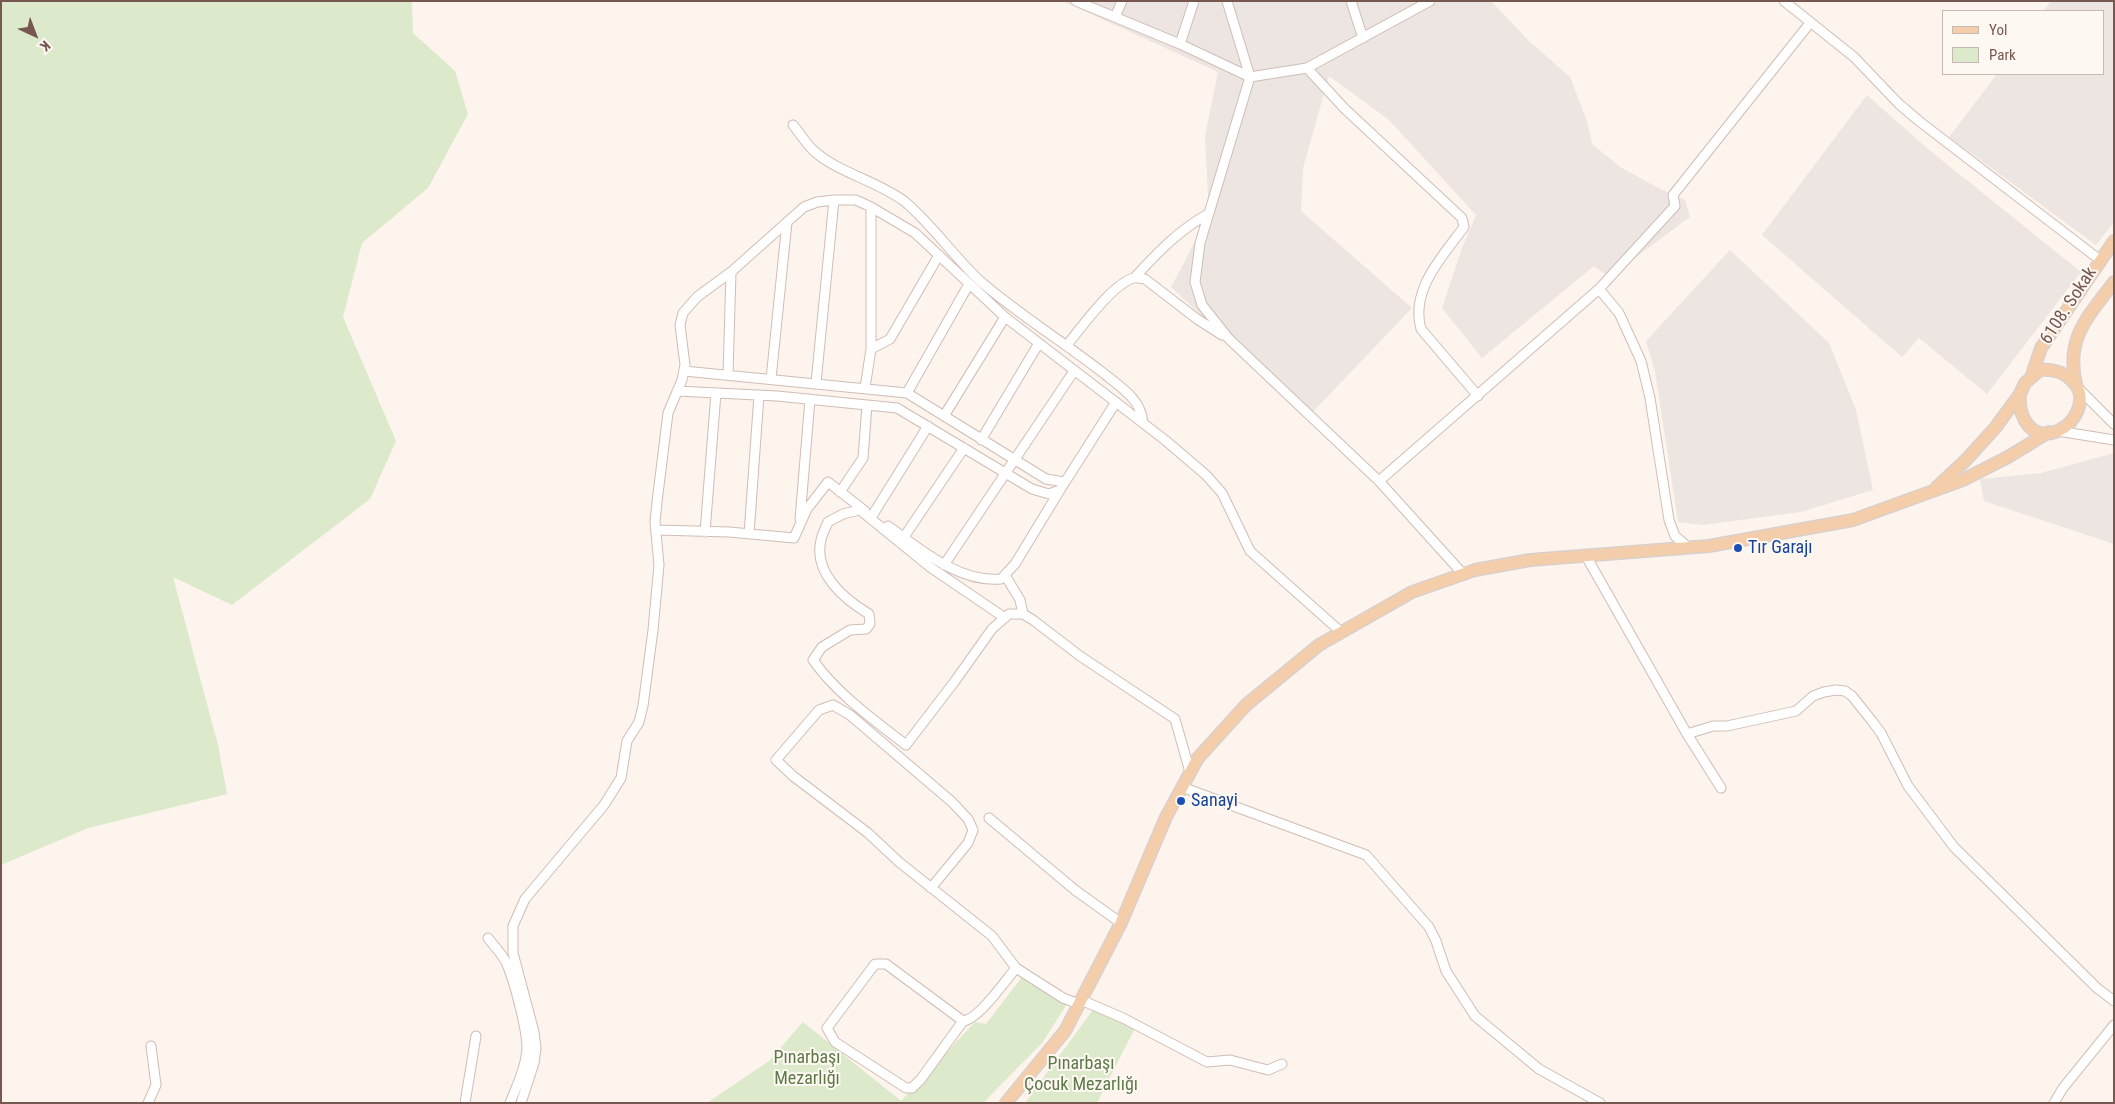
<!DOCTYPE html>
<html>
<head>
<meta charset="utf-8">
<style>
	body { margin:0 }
	#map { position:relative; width:2115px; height:1104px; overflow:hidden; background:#fcf4ed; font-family:"Roboto Condensed",sans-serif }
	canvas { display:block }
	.frame { position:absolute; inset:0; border:2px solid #765850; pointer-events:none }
	.legend { position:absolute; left:1942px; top:10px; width:162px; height:65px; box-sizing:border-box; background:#fef8f3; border:1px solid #c8b8b2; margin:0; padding:6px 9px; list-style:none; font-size:15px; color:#765850 }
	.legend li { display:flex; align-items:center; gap:10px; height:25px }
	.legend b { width:25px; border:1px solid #c8b8b2 }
	.north { position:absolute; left:10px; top:10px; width:50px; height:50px; -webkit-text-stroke:4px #fef8f3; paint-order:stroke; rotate:137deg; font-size:14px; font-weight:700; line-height:20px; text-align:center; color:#765850 }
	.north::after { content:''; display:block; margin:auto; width:18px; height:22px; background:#765850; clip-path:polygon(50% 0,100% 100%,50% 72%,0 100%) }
</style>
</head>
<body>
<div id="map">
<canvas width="2115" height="1104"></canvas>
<div class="frame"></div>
<ul class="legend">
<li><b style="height:6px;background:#f4ceab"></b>Yol</li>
<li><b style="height:14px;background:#dce9cb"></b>Park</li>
</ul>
<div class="north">K</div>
</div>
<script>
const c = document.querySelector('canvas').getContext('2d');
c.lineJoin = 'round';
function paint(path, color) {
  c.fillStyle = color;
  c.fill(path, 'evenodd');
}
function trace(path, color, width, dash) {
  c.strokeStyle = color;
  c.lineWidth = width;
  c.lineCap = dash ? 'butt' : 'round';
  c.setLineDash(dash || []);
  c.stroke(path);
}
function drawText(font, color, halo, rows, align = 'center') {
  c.font = font + ' "Roboto Condensed",sans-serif';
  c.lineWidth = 4;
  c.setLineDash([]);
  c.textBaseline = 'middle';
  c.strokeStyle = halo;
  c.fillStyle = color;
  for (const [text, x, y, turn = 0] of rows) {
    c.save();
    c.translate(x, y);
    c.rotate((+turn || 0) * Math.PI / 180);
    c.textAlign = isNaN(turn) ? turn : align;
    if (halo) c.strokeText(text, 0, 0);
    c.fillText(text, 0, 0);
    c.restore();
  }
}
paint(new Path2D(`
	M1062,1H1491L1530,42L1570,77L1587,121L1592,144L1620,167L1660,189L1685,200L1690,217L1609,277L1594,266L1482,358L1442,308L1462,248L1476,215L1389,120L1329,76L1303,168L1301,211L1412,308L1309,416L1171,287L1209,215L1205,136L1218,72Z
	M2051,1H2111L2114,3V222L2096,245L1949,137L1997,74H2104V11H2043Z
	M1867,95L1928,149L2081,272L1987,394L1919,338L1902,357L1762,235Z
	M1730,250L1829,343L1856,410L1873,490L1801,512L1703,525L1678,522L1655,371L1646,341Z
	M2114,453V544L1984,501L1980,479L2041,473Z`), '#ece5e1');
paint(new Path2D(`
	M1,1H412L413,33L455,71L468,114L428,188L362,243L343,317L396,441L370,499L232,605L173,577L218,745L227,794L88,828L1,865Z
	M1022,977L1067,1004L1042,1043L983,1103H707L769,1061L803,1022L901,1101L975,1022L986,1024Z
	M1095,1007L1135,1028L1097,1103H1025Z`), '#dce9cb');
const minor = new Path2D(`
	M1076,1L1180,44L1250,77L1307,68L1430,1
	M1227,1L1250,77L1200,243L1195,282L1202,305L1229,339L1379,481L1463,574
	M1351,1L1363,38
	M1784,1L1854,57L1899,104L1919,121L2100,260
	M1115,17L1122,1
	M1180,44L1194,1
	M1307,68L1345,109L1462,218L1464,227C1442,257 1410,290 1421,329L1478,396
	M793,125C800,133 806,144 814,151C837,172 877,181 904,201C932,224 953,256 980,281C1018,314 1062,341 1102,372C1120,387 1141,398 1143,423
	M1135,277C1157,253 1179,230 1208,214
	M1599,289L1675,206L1673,195L1810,23
	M1067,345C1081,328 1113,283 1134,278C1137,277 1142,279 1145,279L1197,319L1222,335
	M871,349L890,339L939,255
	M684,371L907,393L1046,479L1065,482
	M728,375L731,272
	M771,379L787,222
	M816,383L834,200
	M865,388L871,349V207
	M2080,390L2114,424
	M677,391L777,396L897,408L1032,489L1049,494L1060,490
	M907,393L969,284
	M944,416L1005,317
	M2058,431L2114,440
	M981,440L1039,343
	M1379,481L1599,289L1619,313L1641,361L1650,398L1669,520L1675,536L1689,548
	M840,492L863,458L867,405
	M872,516L928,426
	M800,519L810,399
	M888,526C920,549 959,583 1001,579L1015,564L1060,490L1116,402
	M657,530L729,532L794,538L807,509L828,482L865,511
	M705,532L716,393
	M749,534L759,395
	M904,537L964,448
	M1586,556L1687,734L1721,788
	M944,565L1074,371
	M1005,575L1020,600L1023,614
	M1005,618L930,567L860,510L843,514L828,522C826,527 822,534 821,540C813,573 844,599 869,614L870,624L866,629L850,630L822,647L813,660C837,694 874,720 906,745L955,681L992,629L1009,614H1023L1033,620L1080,656L1175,719L1190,772
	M1687,734L1713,726H1727L1796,711L1813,696L1824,692L1836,690L1845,691L1852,696L1872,721L1881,733L1908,786L1954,847L2097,988L2114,1001
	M1182,787L1366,855L1429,927L1436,941L1446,971L1475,1016L1539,1069L1600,1103
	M989,818L1075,890L1121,923
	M931,888L968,843L973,830L968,819L952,802L850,715L833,705L819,710L776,760L793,776L868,833L899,862L992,936L1016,968L1063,998L1079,1004
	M488,938C494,946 502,954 506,962C514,980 527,1029 527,1048C526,1067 517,1085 510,1103
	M1081,1000L1123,1018L1207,1062L1230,1060L1268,1070L1282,1064
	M963,1021L886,964H875L827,1028L835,1042L906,1088H912L921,1079L963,1021C979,1019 1005,981 1016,968
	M148,1103L156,1085L151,1046
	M465,1103L476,1036
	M521,1103L534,1063L536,1048L534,1032L513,953V926L525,899L604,805L621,778L627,741L639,722L643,706L653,630L659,565L655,522L657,502L668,413L682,380L685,365L680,325L683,313L697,297L731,272L804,207L817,202L834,200H856L871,207L915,233L1005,317L1165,440L1206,475L1222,493L1250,551L1341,632
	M2054,1103L2063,1088L2114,1025`);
const major = new Path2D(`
	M2032,375L2041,348L2114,241
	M2076,384C2065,338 2088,317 2114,282
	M1937,487L1965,461L1995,428L2020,394L2025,383L2040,370C2054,369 2065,372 2074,383C2088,398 2076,423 2058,431C2031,442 2018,417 2020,394
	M1006,1103L1065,1031L1121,923L1166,817L1198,758L1246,705L1319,645L1412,592L1475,570L1530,560L1709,546L1853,520L1963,480L2008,457L2049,432`);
trace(minor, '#d0bdb5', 11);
trace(major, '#d9d0ce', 14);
trace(minor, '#fff', 9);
trace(major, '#f4ceab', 11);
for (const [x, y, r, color] of [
	[1738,548,5,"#1a4fb4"],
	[1181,801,5,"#1a4fb4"]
]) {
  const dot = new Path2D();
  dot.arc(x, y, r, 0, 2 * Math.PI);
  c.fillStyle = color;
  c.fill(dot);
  trace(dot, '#fef8f3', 2);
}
drawText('18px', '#765850', '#fef8f3', [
	["6108. Sokak",2069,306,-57]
]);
drawText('18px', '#164399', '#fef8f3', [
	["Tır Garajı",1748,548],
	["Sanayi",1191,801]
], 'left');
drawText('18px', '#5e7a49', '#fef8f3', [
	["Pınarbaşı",807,1058],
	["Mezarlığı",807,1079],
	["Pınarbaşı",1081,1064],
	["Çocuk Mezarlığı",1081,1085]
]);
</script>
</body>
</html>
